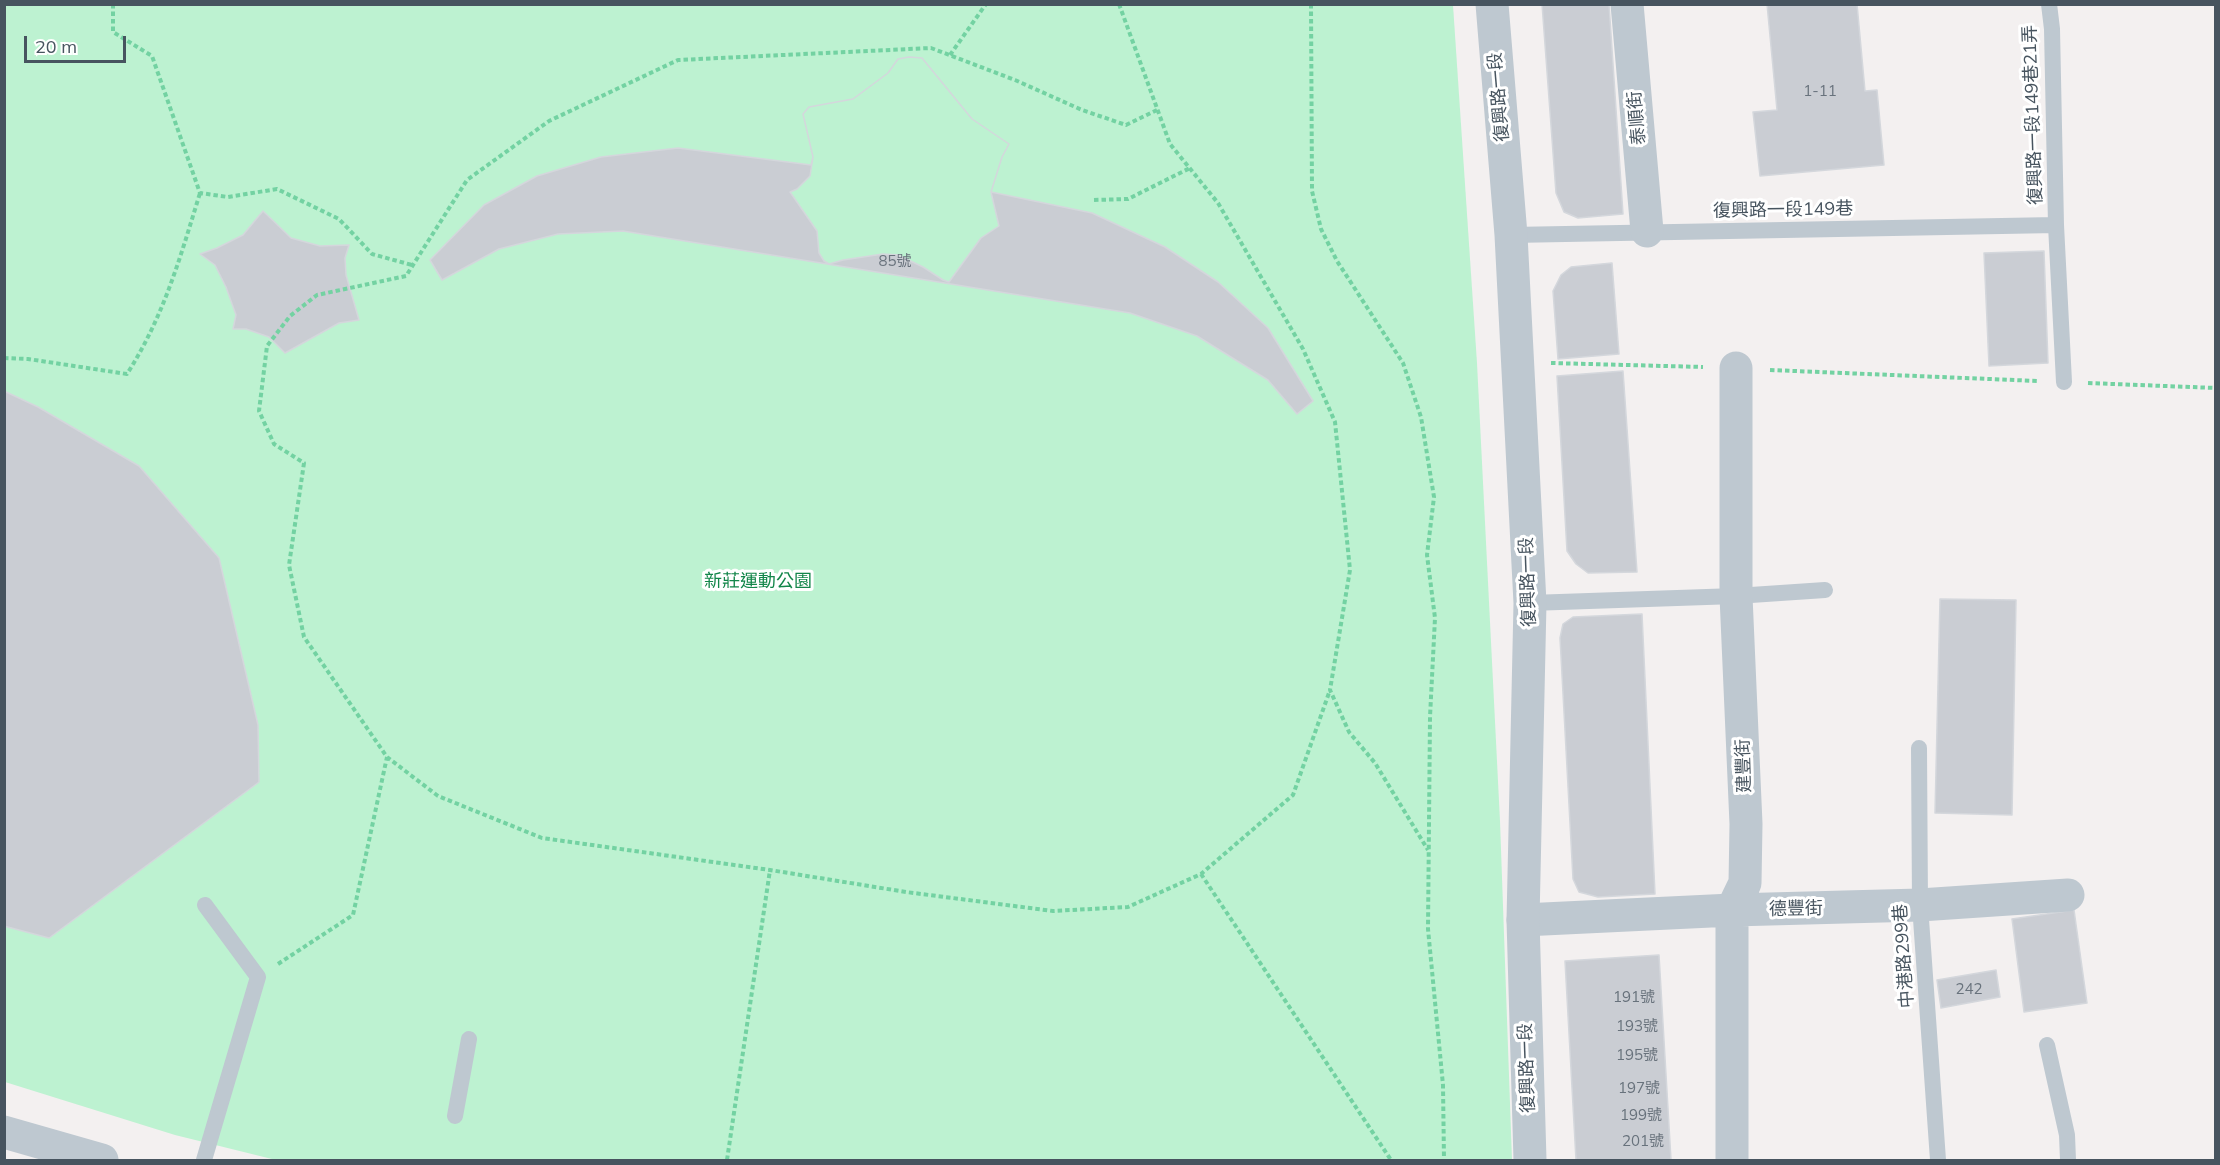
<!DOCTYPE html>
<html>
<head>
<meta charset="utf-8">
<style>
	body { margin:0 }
	#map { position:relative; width:2220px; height:1165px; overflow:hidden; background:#f3f0f0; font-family:Mulish,sans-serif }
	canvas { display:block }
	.frame { position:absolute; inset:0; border:6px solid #47545f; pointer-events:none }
	.scale { position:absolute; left:24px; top:36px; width:102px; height:27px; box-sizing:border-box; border:3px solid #47545f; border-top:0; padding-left:8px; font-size:18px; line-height:21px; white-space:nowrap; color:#47545f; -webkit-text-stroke:4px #fff; paint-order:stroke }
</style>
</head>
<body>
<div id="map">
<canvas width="2220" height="1165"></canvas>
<div class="frame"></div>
<div class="scale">20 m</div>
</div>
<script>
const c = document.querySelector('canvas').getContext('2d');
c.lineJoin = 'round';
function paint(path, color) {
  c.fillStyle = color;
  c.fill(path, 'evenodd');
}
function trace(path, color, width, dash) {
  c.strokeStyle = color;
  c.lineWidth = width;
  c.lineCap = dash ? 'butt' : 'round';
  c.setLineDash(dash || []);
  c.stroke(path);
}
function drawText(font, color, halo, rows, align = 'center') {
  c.font = font + ' Mulish,"Noto Sans TC",sans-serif';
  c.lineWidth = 6;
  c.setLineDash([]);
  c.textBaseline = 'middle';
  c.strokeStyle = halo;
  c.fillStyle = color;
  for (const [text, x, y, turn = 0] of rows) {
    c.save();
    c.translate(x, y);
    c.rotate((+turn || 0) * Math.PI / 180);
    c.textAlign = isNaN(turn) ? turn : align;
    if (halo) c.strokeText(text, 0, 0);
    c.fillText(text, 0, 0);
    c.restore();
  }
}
paint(new Path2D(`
	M4,5H1453L1477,363L1500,821L1512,1160H276L175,1135L5,1082Z`), '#bdf2d1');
const building = new Path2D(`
	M1542,4H1609L1623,214L1578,218L1564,212L1556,193Z
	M1767,4H1857L1865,91L1877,90L1884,165L1760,176L1753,112L1777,110Z
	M909,57L922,58L972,119L1009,144L1002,157L991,192L999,226L981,238L949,282L943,280L923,267L898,255L883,254L843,260L829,264L824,261L819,253L817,231L790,192L797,189L810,176L813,157L803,114L809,107L853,99L888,73L898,59Z
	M909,57L922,58L972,119L1009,144L1002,157L991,192L1092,213L1165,247L1218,282L1268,328L1313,401L1297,414L1268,380L1197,336L1130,313L623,231L558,234L499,249L442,280L430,260L484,205L537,176L601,157L678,148L811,165L813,157L803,114L809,107L853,99L888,73L898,59Z
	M263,211L291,238L320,246L349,245L345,258L346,275L359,320L339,323L285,353L269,337L246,329H233L236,315L226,287L215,265L200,254L217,248L243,235Z
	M2044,251L2048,363L1989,366L1984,253Z
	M1612,263L1619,354L1558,359L1553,291L1561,275L1571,267Z
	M1623,371L1637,572L1588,573L1576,564L1567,551L1557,376Z
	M4,391L38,407L139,466L219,558L258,725L259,782L49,938L4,926Z
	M1940,599L2016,600L2012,815L1935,813Z
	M1642,614L1655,894L1598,897L1579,892L1573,879L1560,638L1563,624L1573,617Z
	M2074,910L2087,1003L2024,1012L2012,919Z
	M1659,955L1671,1160H1576L1565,961Z
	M1996,970L2000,997L1941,1008L1937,980Z`);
paint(building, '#cacdd3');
trace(building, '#d4d7dc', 1.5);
trace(new Path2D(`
	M113,4V32L152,56L200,193L228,197L277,189L339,219L372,254L412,265
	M1119,4L1170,144L1218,203L1303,349L1335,422L1350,570L1330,690L1349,732L1375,763L1428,850
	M1311,4L1312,191L1321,229L1337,261L1403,363L1421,417L1434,497L1427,555L1435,618L1430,717L1428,929L1443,1085L1444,1160
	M950,55L986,4
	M1157,110L1126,125L1082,110L1015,80L931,48L678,60L549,121L467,180L406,276L317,295L290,316L267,346L259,411L274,444L304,463L289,565L304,637L387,757L438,796L542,838L770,870L906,892L1053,911L1128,907L1201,874L1293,795L1330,690
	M1094,200L1128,199L1190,168
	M4,358L28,359L127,374C164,316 180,258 200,193
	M1551,363L1703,367
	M1770,370L2038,381
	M2088,383L2216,388
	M1201,874L1391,1160
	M278,964L353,915L387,757
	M727,1160L770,870`), '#73d2a2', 4, [4.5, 3]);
trace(new Path2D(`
	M2049,4L2052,29L2056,225L2064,382
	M1511,235L2056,225
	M1530,603L1736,596L1825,590
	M1919,748L1920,905L1938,1160
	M2047,1045L2067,1135L2068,1160
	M455,1116L469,1039
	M204,1160L258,977L205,905`), '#bec8d0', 16);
trace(new Path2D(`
	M1627,4L1647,231
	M1523,920L1732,910L1920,905L2068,895
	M4,1132L102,1160
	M1732,1160V910L1745,883L1746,824L1736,596V368`), '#bec8d0', 33);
trace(new Path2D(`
	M1492,4L1511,235L1530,603L1523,920L1530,1160`), '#bec8d0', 33);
drawText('15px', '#68727c', null, [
	["1-11",1820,91],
	["85號",895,261],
	["242",1969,989],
	["191號",1634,997],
	["193號",1637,1026],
	["195號",1637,1055],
	["197號",1639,1088],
	["199號",1641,1115],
	["201號",1643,1141]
]);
drawText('18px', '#47545f', '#fff', [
	["復興路一段",1499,97,-95],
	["復興路一段149巷21弄",2033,115,-92],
	["泰順街",1637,118,-95],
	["復興路一段149巷",1783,210,-1],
	["復興路一段",1528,582,-92],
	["建豐街",1744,766,-92],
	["德豐街",1796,909,-1],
	["中港路299巷",1904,956,-94],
	["復興路一段",1527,1068,-92]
]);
drawText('18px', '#13864a', '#fff', [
	["新莊運動公園",758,582]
]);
</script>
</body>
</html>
